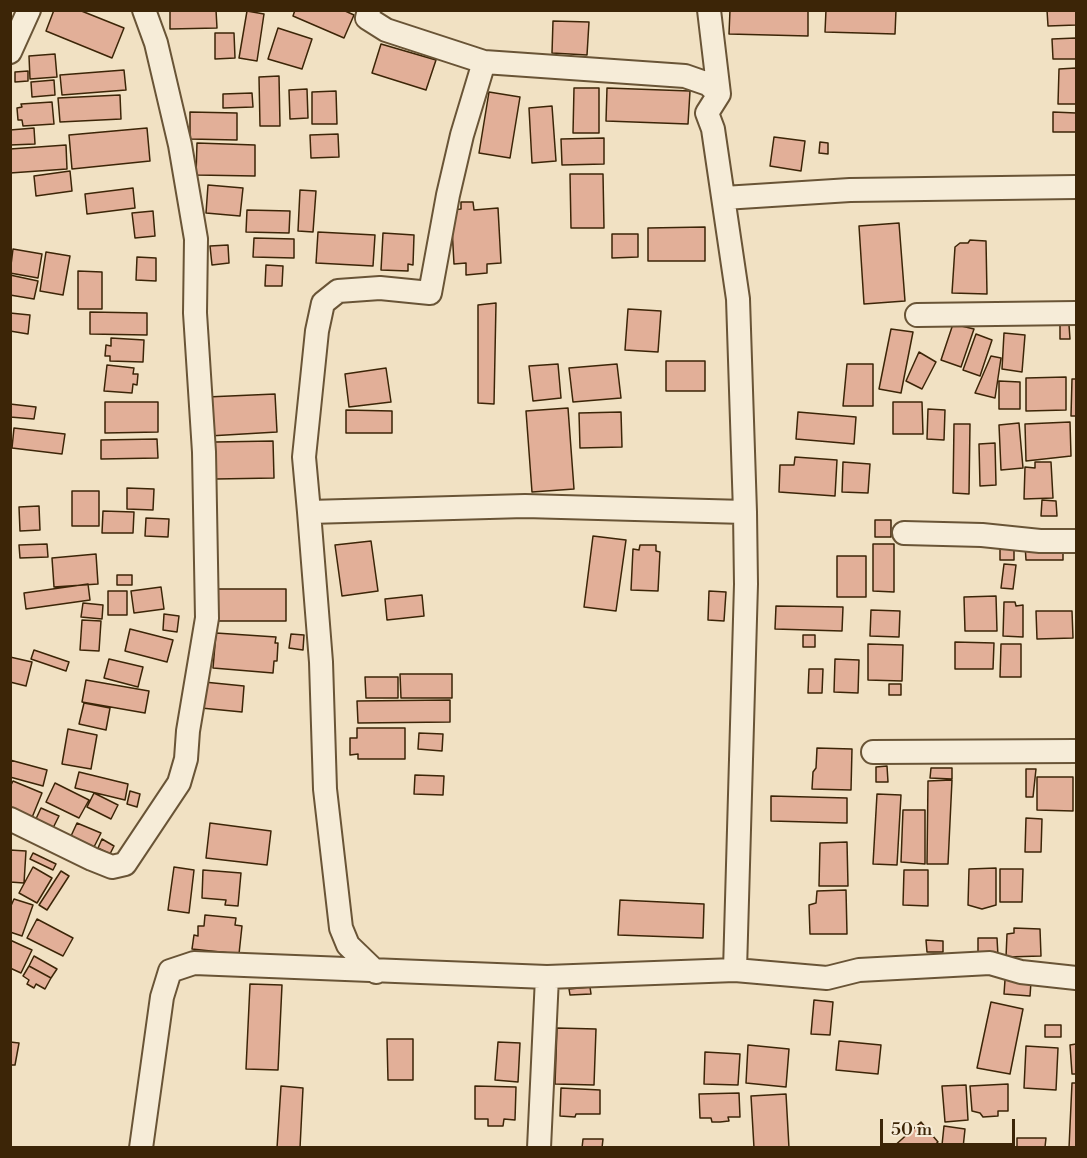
<!DOCTYPE html>
<html>
<head>
<meta charset="utf-8">
<style>
	body { margin:0 }
	#map { position:relative; width:1087px; height:1158px; overflow:hidden; background:#f1e1c3; font-family:"Libre Bodoni",serif }
	canvas { display:block }
	.frame { position:absolute; inset:0; border:12px solid #3c2507; pointer-events:none }
	.scale { position:absolute; left:880px; top:1119px; width:135px; height:27px; box-sizing:border-box; border:3px solid #3c2507; border-top:0; padding-left:8px; font-size:18px; line-height:21px; white-space:nowrap; color:#3c2507; -webkit-text-stroke:4px #f6ecd8; paint-order:stroke }
</style>
</head>
<body>
<div id="map">
<canvas width="1087" height="1158"></canvas>
<div class="frame"></div>
<div class="scale">50 m</div>
</div>
<script>
const c = document.querySelector('canvas').getContext('2d');
c.lineJoin = 'round';
function paint(path, color) {
  c.fillStyle = color;
  c.fill(path, 'evenodd');
}
function trace(path, color, width, dash) {
  c.strokeStyle = color;
  c.lineWidth = width;
  c.lineCap = dash ? 'butt' : 'round';
  c.setLineDash(dash || []);
  c.stroke(path);
}
const building = new Path2D(`
	M54,10H79L124,28L112,58L46,31Z
	M170,10H216L217,28L170,29Z
	M295,10H343L354,15L344,38L293,16Z
	M730,10H808V36L729,34Z
	M826,10H896L895,34L825,32Z
	M1047,10H1076V25L1048,26Z
	M247,11L264,14L257,61L239,58Z
	M553,21L589,22L587,55L552,53Z
	M278,28L312,39L302,69L268,59Z
	M215,33H234L235,58L215,59Z
	M1076,38V59H1053L1052,39Z
	M381,44L436,60L426,90L372,73Z
	M55,54L57,77L30,79L29,56Z
	M1076,68V104H1058L1059,69Z
	M124,70L126,90L62,95L60,75Z
	M28,71V81L15,82V72Z
	M279,76L280,126H260L259,77Z
	M54,80L55,95L32,97L31,82Z
	M574,88H599V133H573Z
	M607,88L690,91L688,124L606,121Z
	M307,89L308,118L290,119L289,90Z
	M336,91L337,124H312V92Z
	M489,92L520,97L510,158L479,153Z
	M252,93L253,107L223,108V94Z
	M120,95L121,119L60,122L58,98Z
	M52,102L54,124L23,126L22,120H18L17,108L22,107L21,104Z
	M552,106L556,161L532,163L529,108Z
	M190,112L237,113V140L190,139Z
	M1053,112L1076,113V132H1053Z
	M34,128L35,144L10,145V130Z
	M147,128L150,161L72,169L69,135Z
	M338,134L339,157L311,158L310,135Z
	M774,137L805,141L801,171L770,166Z
	M604,138V164L562,165L561,139Z
	M820,142L828,143V154L819,153Z
	M197,143L255,145V176L196,175Z
	M66,145L67,169L10,173V149Z
	M70,171L72,191L36,196L34,176Z
	M570,174H603L604,228H571Z
	M208,185L243,188L240,216L206,213Z
	M133,188L135,208L87,214L85,194Z
	M300,190L316,191L313,232L298,231Z
	M461,202H473L474,210L498,208L501,263L487,264V273L466,275V263L454,264L451,210L461,209Z
	M247,210L290,211L289,233L246,232Z
	M153,211L155,236L135,238L132,213Z
	M899,223L905,301L864,304L859,226Z
	M705,227V261H648V228Z
	M318,232L375,235L373,266L316,263Z
	M383,233L414,235L413,265L408,264V271L381,270Z
	M612,234H638V257L612,258Z
	M254,238L294,239V258L253,257Z
	M970,240L986,241L987,294L952,293L955,247L960,243H968Z
	M228,245L229,263L212,265L210,246Z
	M13,249L42,254L38,278L10,273Z
	M46,252L70,256L63,295L40,291Z
	M137,257L156,258V281L136,280Z
	M266,265L283,266L282,286H265Z
	M78,271L102,272V309H78Z
	M10,275L38,281L34,299L10,295Z
	M496,303L494,404L478,403V305Z
	M628,309L661,311L658,352L625,350Z
	M90,312L147,313V335L90,334Z
	M10,313L30,315L28,334L10,331Z
	M953,324L974,329L961,367L941,360Z
	M1060,325H1069L1070,339H1060Z
	M891,329L913,332L901,393L879,389Z
	M1004,333L1025,335L1022,372L1002,369Z
	M976,334L992,340L980,376L963,370Z
	M111,338L144,340L143,362L110,361V356H105L106,345L111,346Z
	M919,352L936,362L922,389L906,381Z
	M991,356L1001,358L995,398L975,393Z
	M666,361H705V391H666Z
	M558,364L561,398L533,401L529,366Z
	M617,364L621,398L573,402L569,368Z
	M847,364H873V406H843Z
	M107,365L134,368L133,374H138L137,385L133,384L132,393L104,391Z
	M386,368L391,402L349,407L345,374Z
	M1066,377V410L1026,411V378Z
	M1072,379H1076V416H1071Z
	M999,381L1020,382V409H999Z
	M275,394L277,432L209,436L207,397Z
	M105,402H158V432L105,433Z
	M893,402H922L923,434H893Z
	M10,404L36,407L34,419L10,417Z
	M568,408L574,489L532,492L526,411Z
	M928,409L945,410L944,440L927,439Z
	M346,410L392,411V433H346Z
	M621,412L622,447L580,448L579,413Z
	M798,412L856,417L854,444L796,439Z
	M1070,422L1071,456L1026,461L1025,424Z
	M1019,423L1023,468L1001,470L999,425Z
	M954,424H970L969,494L953,493Z
	M14,428L65,434L62,454L12,448Z
	M157,439L158,458L101,459V440Z
	M273,441L274,478L216,479L215,442Z
	M995,443L996,485L980,486L979,444Z
	M795,457L837,460L835,496L779,492L780,465H794Z
	M843,462L870,464L868,493L842,492Z
	M1035,462H1051L1053,498L1024,499L1025,467L1035,468Z
	M127,488L154,489L153,510L127,509Z
	M72,491H99V526H72Z
	M1042,500L1056,501L1057,516H1041Z
	M39,506L40,530L20,531L19,507Z
	M103,511L134,512L133,533H102Z
	M146,518L169,519L168,537L145,536Z
	M875,520H891V537H875Z
	M593,536L626,540L616,611L584,607Z
	M371,541L378,591L342,596L335,545Z
	M47,544L48,557L20,558L19,545Z
	M873,544H894V592L873,591Z
	M1000,544H1014V560H1000Z
	M1063,544V560H1026L1025,545Z
	M640,545H656V551L660,552L658,591L631,590L633,549L639,550Z
	M96,554L98,584L54,587L52,558Z
	M837,556H866V597H837Z
	M1004,564L1016,565L1013,589L1001,588Z
	M117,575H132V585H117Z
	M88,584L90,600L26,609L24,593Z
	M161,587L164,609L134,613L131,591Z
	M217,589H286V621H217Z
	M108,591H127V615H108Z
	M709,591L726,592L724,621L708,620Z
	M422,595L424,616L387,620L385,599Z
	M996,596L997,631H965L964,597Z
	M1004,602H1015L1016,606L1023,605V637L1003,636Z
	M83,603L103,605L102,619L81,617Z
	M776,606L843,607L842,631L775,629Z
	M871,610L900,611L899,637L870,636Z
	M1036,611H1072L1073,638L1037,639Z
	M164,614L179,616L177,632L163,630Z
	M82,620L101,621L99,651L80,650Z
	M130,629L173,640L167,662L125,651Z
	M216,633L276,637L275,643H278L277,661H274L273,673L213,668Z
	M291,634L304,635L303,650L289,648Z
	M803,635H815V647H803Z
	M955,642L994,643L993,669H955Z
	M868,644L903,645L902,681L868,680Z
	M1001,644H1021V677H1000Z
	M34,650L69,662L66,671L31,659Z
	M10,657L32,662L26,686L10,682Z
	M109,659L143,667L138,687L104,678Z
	M835,659L859,660L858,693L834,692Z
	M809,669H823L822,693H808Z
	M400,674H452V698H401Z
	M365,677H398V698H366Z
	M86,680L149,691L145,713L82,702Z
	M204,682L244,686L242,712L201,708Z
	M889,684H901V695H889Z
	M450,700V722L358,723L357,701Z
	M84,703L110,708L106,730L79,724Z
	M357,728H405V759H358V754L350,755V738H357Z
	M68,729L97,735L91,769L62,764Z
	M419,733L443,734L442,751L418,749Z
	M817,748L852,749L851,790L812,789L813,772L816,768Z
	M10,760L47,770L43,786L10,777Z
	M887,766L888,782H876V767Z
	M931,768H952V779L930,778Z
	M1026,769H1036L1033,797H1026Z
	M79,772L128,784L125,800L75,788Z
	M415,775L444,776L443,795L414,794Z
	M1037,777H1073V811L1037,810Z
	M952,780L948,864H927L928,781Z
	M13,781L42,793L31,820L10,811V787Z
	M55,783L89,800L79,818L46,802Z
	M130,791L140,794L137,807L127,804Z
	M94,793L118,805L111,819L87,807Z
	M877,794L901,795L897,865L873,864Z
	M771,796L847,798V823L771,821Z
	M41,808L59,816L52,830L35,821Z
	M903,810H925V864L901,862Z
	M1026,818L1042,819L1041,852H1025Z
	M77,823L101,833L94,847L71,836Z
	M210,823L271,831L267,865L206,858Z
	M102,839L114,846L110,854L98,848Z
	M847,842L848,886H819L820,843Z
	M10,850L26,851L24,883L10,882Z
	M33,853L56,864L53,870L30,859Z
	M33,867L52,878L37,903L19,893Z
	M174,867L194,870L189,913L168,910Z
	M996,868V905L982,909L968,905L969,869Z
	M1000,869H1023L1022,902H1000Z
	M203,870L241,873L238,906L225,905L226,900L202,898Z
	M904,870H928V906L903,905Z
	M61,871L69,876L47,910L39,905Z
	M846,890L847,934H810L809,905L816,903L817,891Z
	M14,899L33,905L22,936L10,932V908Z
	M620,900L704,904L703,938L618,935Z
	M205,915L236,918L235,925L242,926L239,954L192,949L194,935L198,936V926H204Z
	M37,919L73,938L63,956L27,938Z
	M1014,928L1040,929L1041,956L1006,957L1007,934L1014,933Z
	M978,938H997L998,956L978,957Z
	M10,940L32,950L21,973L10,968Z
	M926,940L943,941V952H927Z
	M34,956L57,969L51,978L29,966Z
	M29,966L51,978L45,989L36,984L34,988L27,984L29,980L23,976Z
	M1005,980L1031,982L1030,996L1004,994Z
	M250,984L282,985L278,1070L246,1069Z
	M590,987L591,994L570,995L569,989Z
	M814,1000L833,1002L830,1035L811,1034Z
	M991,1002L1023,1009L1010,1074L977,1068Z
	M1045,1025H1061V1037H1045Z
	M557,1028L596,1029L594,1085L555,1084Z
	M387,1039H413V1080H388Z
	M839,1041L881,1045L878,1074L836,1070Z
	M10,1042L19,1043L15,1065H10Z
	M498,1042L520,1043L518,1082L495,1080Z
	M1076,1044V1074H1072L1070,1045Z
	M748,1045L789,1049L786,1087L746,1083Z
	M1026,1046L1058,1048L1056,1090L1024,1088Z
	M705,1052L740,1054L738,1085L704,1084Z
	M1072,1083H1076V1148H1069Z
	M1008,1084V1111H998V1116L983,1117L980,1113L972,1111L970,1086Z
	M966,1085L968,1120L945,1122L942,1086Z
	M281,1086L303,1088L300,1148H277Z
	M475,1086L516,1087L515,1120L504,1119L503,1126H488V1119H475Z
	M561,1088L600,1090V1114H576L575,1117L560,1116Z
	M739,1093L740,1117H728L729,1121L720,1122H712L711,1118H700L699,1094Z
	M786,1094L789,1148H754L751,1096Z
	M921,1122L938,1142L931,1148H892Z
	M944,1126L965,1129L963,1148L942,1145Z
	M1017,1138H1046L1045,1147L1050,1148H1017Z
	M583,1139H603L602,1148H582Z`);
paint(building, '#e2af98');
trace(building, '#3c2507', 1.5);
const minor = new Path2D(`
	M369,10L367,18L386,30L484,62L685,76L708,84L719,94
	M709,10L719,94L707,113L713,129L738,299L745,512L746,584L735,970
	M10,52L29,10
	M484,62L462,135L448,195L430,293L380,288L338,291L323,303L317,331L304,457L309,512L525,506L745,512
	M724,198L850,190L1076,187
	M917,315L1076,313
	M309,512L321,662L325,789L341,928L348,945L376,972
	M904,533L982,535L1040,541H1076
	M873,752L1076,751
	M10,819L92,859L112,867L125,864L179,783L186,759L188,731L207,618L204,452L195,313L196,239L180,145L156,43L144,10
	M141,1148L162,997L170,971L194,963L547,977L735,970L827,978L859,970L990,963L1021,972L1076,978
	M539,1148L547,977`);
trace(minor, '#695436', 26);
trace(minor, '#f6ecd8', 22);
</script>
</body>
</html>
